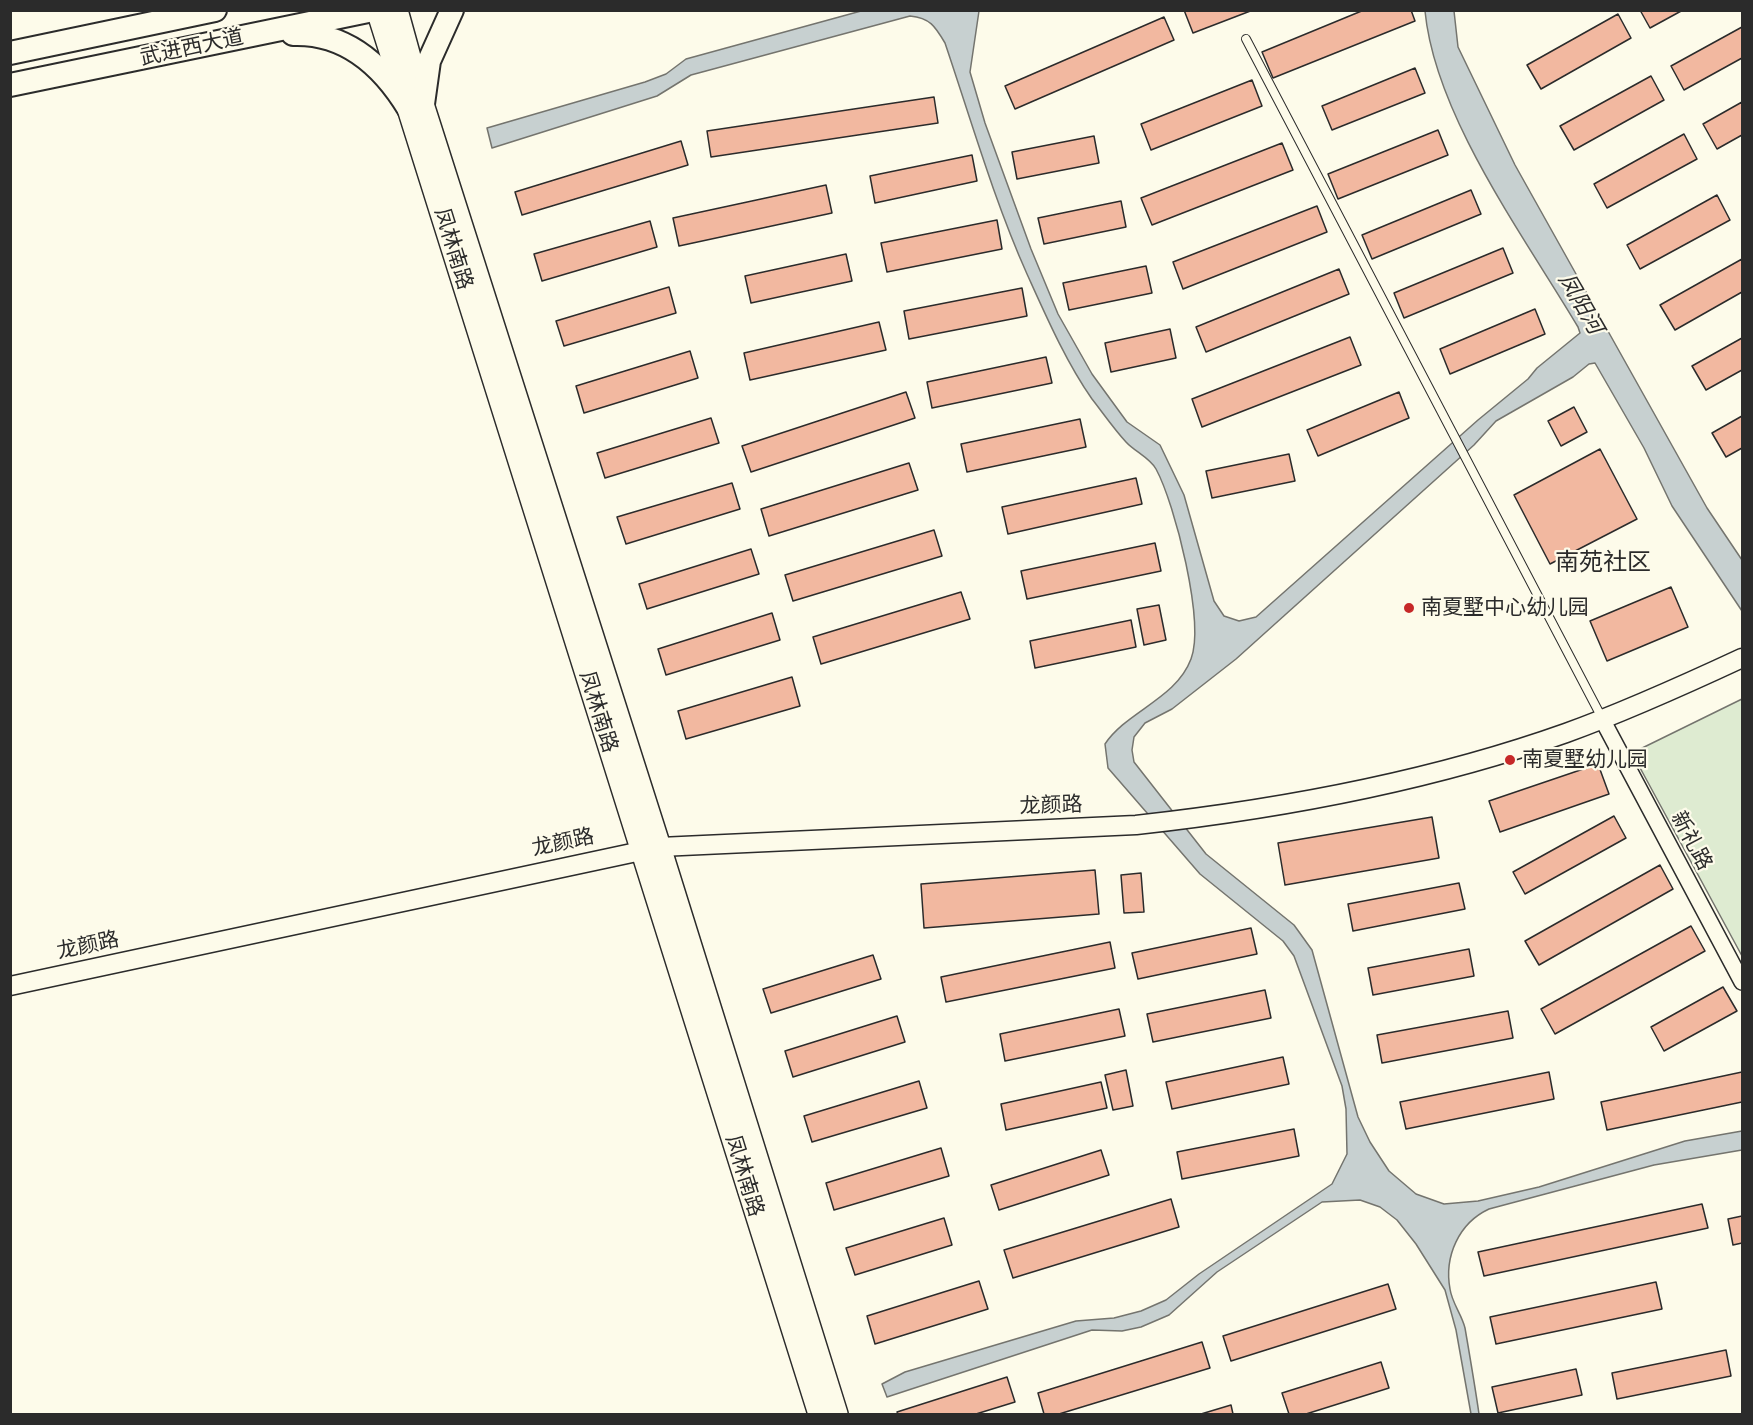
<!DOCTYPE html>
<html>
<head>
<meta charset="utf-8">
<style>
	body { margin:0 }
	#map { position:relative; width:1753px; height:1425px; overflow:hidden; background:#fdfbea; font-family:Manrope,sans-serif }
	canvas { display:block }
	.frame { position:absolute; inset:0; border:12px solid #2b2b2b; pointer-events:none }
</style>
</head>
<body>
<div id="map">
<canvas width="1753" height="1425"></canvas>
<div class="frame"></div>
</div>
<script>
const c = document.querySelector('canvas').getContext('2d');
c.lineJoin = 'round';
function paint(path, color) {
  c.fillStyle = color;
  c.fill(path, 'evenodd');
}
function trace(path, color, width, dash) {
  c.strokeStyle = color;
  c.lineWidth = width;
  c.lineCap = dash ? 'butt' : 'round';
  c.setLineDash(dash || []);
  c.stroke(path);
}
function drawText(font, color, halo, rows, align = 'center') {
  c.font = font + ' Manrope,"Noto Sans SC",sans-serif';
  c.lineWidth = 4.5;
  c.setLineDash([]);
  c.textBaseline = 'middle';
  c.strokeStyle = halo;
  c.fillStyle = color;
  for (const [text, x, y, turn = 0] of rows) {
    c.save();
    c.translate(x, y);
    c.rotate((+turn || 0) * Math.PI / 180);
    c.textAlign = isNaN(turn) ? turn : align;
    if (halo) c.strokeText(text, 0, 0);
    c.fillText(text, 0, 0);
    c.restore();
  }
}
const green = new Path2D(`
	M1742,699V956L1632,753Z`);
paint(green, '#deebd1');
trace(green, '#74746e', 1.5);
const water = new Path2D(`
	M861,11H979L970,72L985,123L1031,249L1058,314L1092,374L1127,422L1160,445L1184,495L1214,601L1224,616L1239,621L1256,617L1478,420L1528,379L1537,368L1580,333L1578,327C1524,236 1435,116 1425,11H1454L1458,47L1515,165L1707,508L1742,560V611L1672,506L1644,448L1595,363L1589,364L1573,377L1496,421L1474,445L1236,659L1172,709L1145,723L1134,737L1132,750L1134,762L1206,854L1294,925L1312,950L1358,1117L1370,1142L1389,1171L1416,1194L1444,1204L1478,1201L1539,1187L1685,1141L1742,1131V1150L1654,1165L1489,1209C1459,1223 1444,1256 1450,1289C1452,1303 1462,1315 1465,1328C1470,1357 1475,1386 1479,1414H1471L1456,1330L1445,1290L1416,1244L1397,1220L1380,1207L1360,1200L1322,1202L1217,1272L1169,1315L1141,1327L1122,1331L1092,1330L887,1397L882,1384L905,1372L1076,1321L1114,1318L1141,1311L1166,1300L1199,1274L1332,1184L1347,1154L1346,1109L1342,1086L1294,956L1283,941L1200,874L1108,768L1105,744C1127,711 1176,699 1191,659C1205,622 1175,504 1156,469C1150,458 1134,451 1126,442C1114,429 1103,413 1092,399C1066,362 1046,316 1027,274C994,200 971,120 945,43C935,26 930,18 910,16L691,75L657,96L492,148L487,128L645,82L666,74L686,59Z`);
paint(water, '#c7d0d0');
trace(water, '#74746e', 1.5);
const building = new Path2D(`
	M1184,10H1253L1193,33Z
	M1364,10H1411L1415,21L1273,78L1262,52Z
	M1640,10H1683L1650,28Z
	M1618,14L1631,38L1541,89L1527,65Z
	M1164,17L1174,40L1015,109L1005,86Z
	M1742,27V58L1684,90L1671,66Z
	M1415,68L1425,93L1332,130L1322,106Z
	M1651,76L1664,100L1574,150L1560,126Z
	M1252,80L1262,106L1151,150L1141,124Z
	M934,97L938,123L711,157L707,131Z
	M1742,102V135L1717,149L1703,124Z
	M1438,130L1448,155L1338,199L1328,174Z
	M1684,134L1697,159L1607,208L1594,184Z
	M1094,136L1099,163L1017,179L1012,152Z
	M681,141L688,165L522,215L515,192Z
	M1282,143L1293,170L1152,225L1141,198Z
	M972,155L977,181L875,203L870,176Z
	M826,185L832,213L679,246L673,218Z
	M1471,190L1481,214L1372,259L1362,235Z
	M1717,195L1730,220L1640,269L1627,245Z
	M1121,201L1126,227L1044,244L1038,218Z
	M1317,206L1327,232L1183,289L1173,262Z
	M997,220L1002,249L887,272L881,243Z
	M650,221L657,247L542,281L534,254Z
	M1503,248L1513,273L1404,318L1394,293Z
	M846,254L852,281L751,303L745,276Z
	M1742,259V292L1675,330L1660,305Z
	M1146,266L1152,293L1069,310L1063,283Z
	M1339,269L1349,294L1206,352L1196,327Z
	M669,287L676,313L564,346L556,321Z
	M1022,288L1027,316L909,339L904,311Z
	M1535,309L1545,334L1450,374L1440,349Z
	M879,322L886,350L750,380L744,353Z
	M1170,329L1176,358L1111,372L1105,343Z
	M1350,337L1361,365L1202,427L1192,399Z
	M1742,338V370L1706,390L1692,366Z
	M690,351L698,378L584,413L576,386Z
	M1046,357L1052,383L932,408L927,382Z
	M906,392L915,418L751,472L742,446Z
	M1399,392L1409,418L1318,456L1307,430Z
	M1574,407L1587,432L1561,446L1548,421Z
	M1742,416V448L1726,457L1712,433Z
	M711,418L719,443L605,478L597,453Z
	M1080,419L1086,447L967,472L961,444Z
	M1600,449L1637,519L1550,564L1514,495Z
	M1289,454L1295,481L1212,498L1206,471Z
	M909,463L918,490L769,536L761,509Z
	M1136,478L1142,504L1008,534L1002,507Z
	M732,483L740,509L626,544L617,517Z
	M934,530L942,556L793,601L785,575Z
	M1155,543L1161,571L1027,599L1021,571Z
	M751,549L759,574L647,609L639,584Z
	M1671,587L1688,627L1607,661L1590,621Z
	M961,592L970,619L821,664L813,637Z
	M1159,605L1166,640L1144,645L1137,609Z
	M772,613L780,640L666,675L658,649Z
	M1131,620L1136,647L1035,668L1030,641Z
	M792,677L800,706L686,739L678,711Z
	M1598,764L1609,794L1500,832L1489,801Z
	M1614,816L1626,838L1525,894L1513,872Z
	M1432,817L1439,858L1285,885L1278,843Z
	M1660,865L1673,889L1539,965L1525,941Z
	M1095,870L1099,914L924,928L921,884Z
	M1141,873L1144,912L1124,913L1121,875Z
	M1459,883L1465,909L1353,931L1348,904Z
	M1691,926L1705,951L1555,1034L1541,1009Z
	M1251,928L1257,954L1138,979L1132,953Z
	M1110,942L1115,968L946,1002L941,977Z
	M1469,949L1474,976L1373,995L1368,968Z
	M873,955L881,979L771,1013L763,989Z
	M1723,987L1737,1011L1664,1051L1651,1027Z
	M1265,990L1271,1018L1153,1042L1147,1014Z
	M1119,1009L1125,1036L1005,1061L1000,1034Z
	M1508,1011L1513,1038L1382,1063L1377,1035Z
	M897,1016L905,1042L793,1077L785,1051Z
	M1283,1057L1289,1084L1172,1109L1166,1082Z
	M1126,1070L1133,1106L1113,1110L1105,1075Z
	M1549,1072L1554,1099L1406,1129L1400,1102Z
	M1742,1072V1102L1607,1130L1601,1102Z
	M919,1081L927,1108L812,1142L804,1116Z
	M1101,1082L1107,1108L1006,1130L1001,1104Z
	M1294,1129L1299,1156L1182,1179L1177,1152Z
	M941,1148L949,1176L834,1210L826,1183Z
	M1101,1150L1109,1175L999,1210L991,1185Z
	M1171,1199L1179,1227L1013,1278L1004,1250Z
	M1702,1204L1708,1228L1484,1276L1478,1252Z
	M1742,1216V1243L1733,1245L1728,1219Z
	M944,1218L952,1245L855,1275L846,1248Z
	M979,1281L988,1309L875,1344L867,1316Z
	M1656,1282L1662,1309L1496,1344L1490,1317Z
	M1388,1284L1396,1309L1231,1361L1223,1336Z
	M1202,1342L1210,1368L1059,1414H1044L1038,1393Z
	M1726,1350L1731,1376L1617,1399L1612,1373Z
	M1381,1362L1389,1388L1306,1414H1289L1282,1393Z
	M1576,1369L1582,1395L1498,1413L1492,1387Z
	M1007,1377L1015,1402L976,1414H898L897,1412Z
	M1231,1405L1233,1414H1201Z`);
paint(building, '#f2b8a0');
trace(building, '#2b2b2b', 1.5);
const service = new Path2D(`
	M1246,39L1602,718`);
const minor = new Path2D(`
	M1602,719L1742,982`);
const tertiary = new Path2D(`
	M10,986L660,847L1136,825C1281,809 1428,782 1566,733C1627,711 1684,685 1742,658`);
const secondary = new Path2D(`
	M377,10L819,1414
	M397,10L423,104L660,847L837,1414`);
const primary = new Path2D(`
	M293,34C346,32 383,66 409,109
	M10,53L215,10
	M10,85L373,10
	M423,104L429,61L452,10`);
trace(service, '#2b2b2b', 10);
trace(minor, '#2b2b2b', 18);
trace(tertiary, '#2b2b2b', 21);
trace(secondary, '#2b2b2b', 24);
trace(primary, '#2b2b2b', 26);
trace(service, '#fdfbea', 8);
trace(minor, '#fdfbea', 15);
trace(tertiary, '#fdfbea', 18);
trace(secondary, '#fdfbea', 21);
trace(primary, '#fdfbea', 22);
for (const [x, y, r, color] of [
	[1409,608,6,"#c62828"],
	[1510,760,6,"#c62828"]
]) {
  const dot = new Path2D();
  dot.arc(x, y, r, 0, 2 * Math.PI);
  c.fillStyle = color;
  c.fill(dot);
  trace(dot, '#fdfbea', 2);
}
drawText('21px', '#2b2b2b', '#fdfbea', [
	["武进西大道",192,48,-12],
	["凤林南路",453,249,73],
	["凤林南路",598,712,73],
	["龙颜路",1051,806,-2],
	["新礼路",1691,841,62],
	["龙颜路",563,843,-12],
	["龙颜路",88,946,-12],
	["凤林南路",744,1176,73]
]);
drawText('21px', '#2b2b2b', '#fdfbea', [
	["南夏墅中心幼儿园",1421,608],
	["南夏墅幼儿园",1522,760]
], 'left');
drawText('italic 22px', '#2b2b2b', '#fdfbea', [
	["凤阳河",1580,304,60]
]);
drawText('24px', '#2b2b2b', '#fdfbea', [
	["南苑社区",1603,563]
]);
</script>
</body>
</html>
